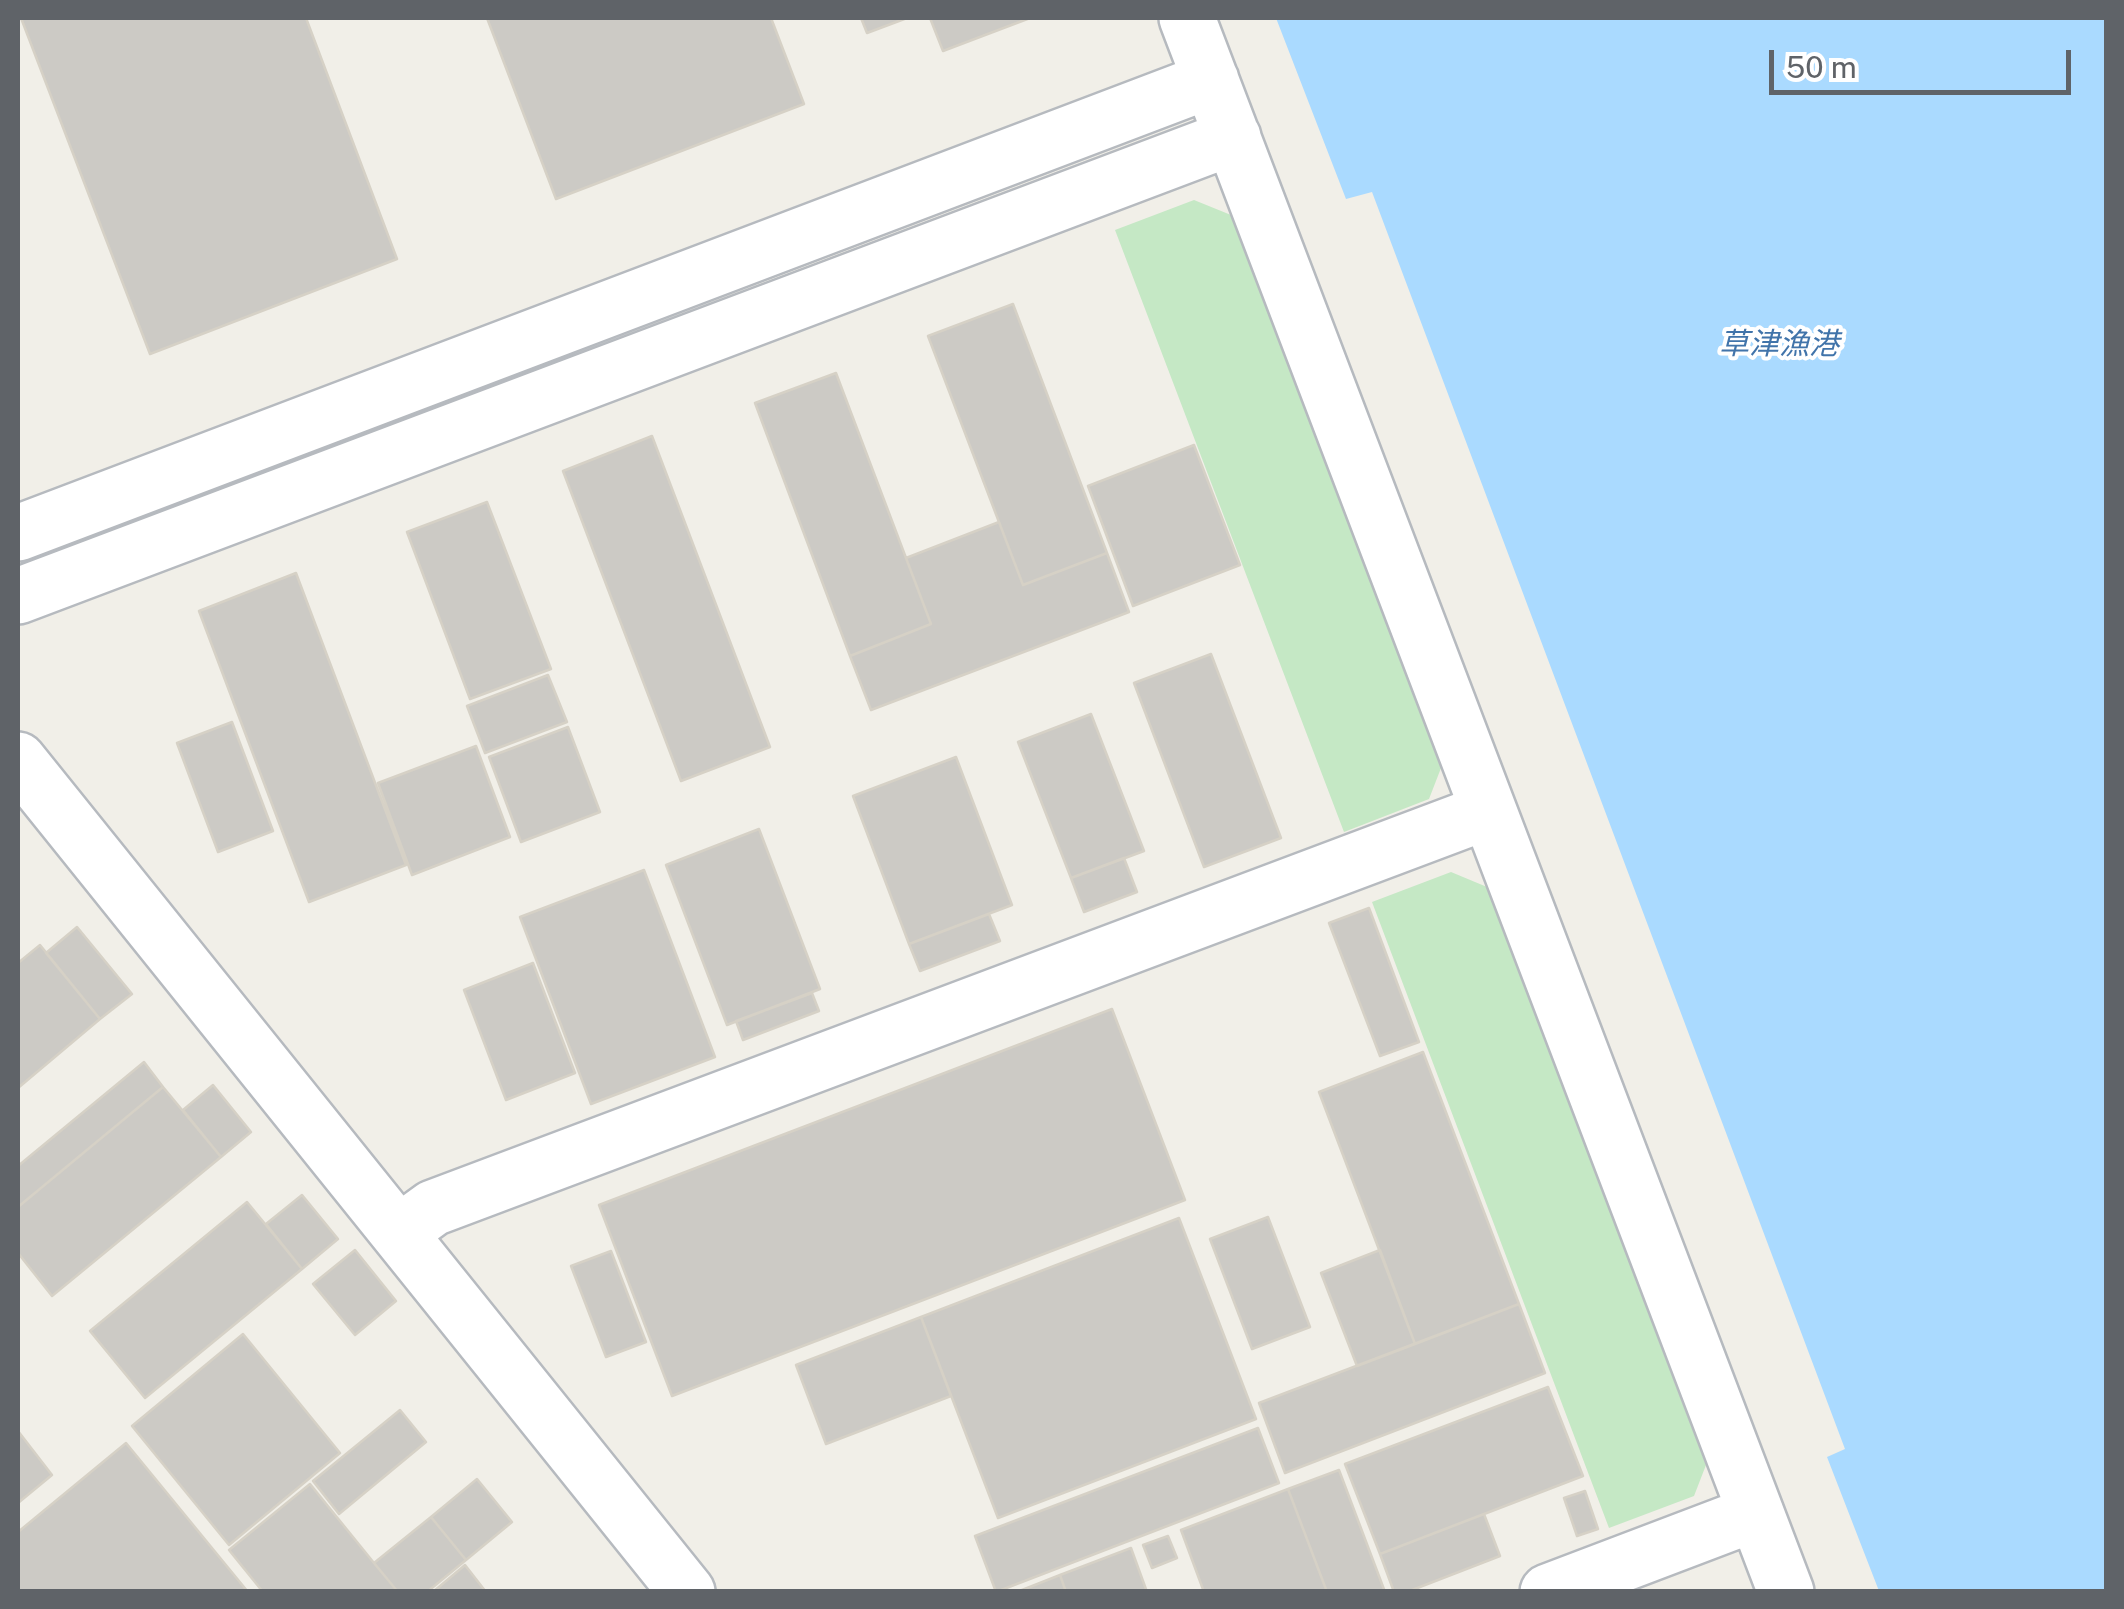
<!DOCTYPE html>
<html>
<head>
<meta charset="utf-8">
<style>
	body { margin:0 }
	#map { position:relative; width:2124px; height:1609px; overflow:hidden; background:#f1efe8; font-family:"Public Sans",sans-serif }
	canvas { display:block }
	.frame { position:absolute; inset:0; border:20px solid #5f6368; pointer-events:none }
	.scale { position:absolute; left:1769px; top:50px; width:302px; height:45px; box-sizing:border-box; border:5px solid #5f6368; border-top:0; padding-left:12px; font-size:30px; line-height:35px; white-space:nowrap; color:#5f6368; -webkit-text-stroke:8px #fff; paint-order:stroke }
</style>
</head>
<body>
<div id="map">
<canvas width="2124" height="1609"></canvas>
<div class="frame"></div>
<div class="scale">50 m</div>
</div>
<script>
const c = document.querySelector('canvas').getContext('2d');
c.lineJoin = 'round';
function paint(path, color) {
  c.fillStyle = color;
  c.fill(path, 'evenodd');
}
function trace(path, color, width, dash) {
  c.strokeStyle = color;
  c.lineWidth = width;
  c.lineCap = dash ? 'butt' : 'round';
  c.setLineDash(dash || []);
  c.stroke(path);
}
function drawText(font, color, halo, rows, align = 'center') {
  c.font = font + ' "Public Sans","Noto Sans JP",sans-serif';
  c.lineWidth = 8;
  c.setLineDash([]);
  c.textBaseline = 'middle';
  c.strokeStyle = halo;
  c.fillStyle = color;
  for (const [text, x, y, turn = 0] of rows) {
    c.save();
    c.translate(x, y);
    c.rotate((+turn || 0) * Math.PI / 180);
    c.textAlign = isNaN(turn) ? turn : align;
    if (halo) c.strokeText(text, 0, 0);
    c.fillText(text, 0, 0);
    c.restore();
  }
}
paint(new Path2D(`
	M1194,200L1231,215L1441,768L1429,799L1344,832L1115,230Z
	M1451,872L1487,887L1706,1465L1694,1496L1609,1528L1372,902Z`), '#c5e8c5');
paint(new Path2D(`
	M1276,18H2106V1591H1879L1827,1457L1845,1449L1372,192L1346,199Z`), '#aadaff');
const building = new Path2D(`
	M21,18H306L397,259L150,354Z
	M487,18H771L804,104L556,199Z
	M861,18H907L867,33Z
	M930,18H1030L943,51Z
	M1013,304L1107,553L1023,585L928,336Z
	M836,373L931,624L850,656L755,403Z
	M652,436L770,747L681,781L563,471Z
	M1194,445L1240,565L1133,606L1088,486Z
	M487,502L551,669L470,699L407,532Z
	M999,522L1023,585L1107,553L1129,612L871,710L850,656L931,624L906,558Z
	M296,573L406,865L309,902L199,611Z
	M1211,654L1281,838L1204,867L1134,683Z
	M548,675L567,722L485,753L467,706Z
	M1091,714L1144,851L1071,878L1018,742Z
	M232,722L273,831L218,852L177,743Z
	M568,727L600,812L521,842L489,757Z
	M476,746L510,837L412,875L378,783Z
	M956,757L1012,905L909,944L853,796Z
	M759,829L820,989L727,1025L666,865Z
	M1124,858L1137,892L1084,912L1071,878Z
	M644,870L715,1057L591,1104L520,917Z
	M1369,908L1419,1042L1380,1056L1329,923Z
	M989,914L1000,941L920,971L909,944Z
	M77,927L132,994L100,1019L46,953Z
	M40,945L100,1019L18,1088V963Z
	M533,963L575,1073L506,1100L464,990Z
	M812,993L819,1011L743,1040L736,1021Z
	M1112,1009L1185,1200L672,1396L599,1205Z
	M1423,1052L1519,1304L1415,1344L1319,1092Z
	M144,1062L163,1087L18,1207V1166Z
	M213,1085L251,1132L221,1157L183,1110Z
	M163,1087L221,1157L52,1296L18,1253V1207Z
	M302,1195L338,1239L302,1269L266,1224Z
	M247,1202L302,1269L145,1398L90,1331Z
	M1268,1217L1310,1327L1252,1349L1210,1239Z
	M1179,1218L1256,1419L998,1518L921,1317Z
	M355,1250L396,1301L355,1335L313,1284Z
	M1380,1250L1415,1344L1357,1366L1321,1273Z
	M611,1251L646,1342L606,1357L571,1266Z
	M1519,1304L1545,1373L1285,1473L1259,1403Z
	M921,1317L951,1396L826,1444L796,1365Z
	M243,1334L340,1453L229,1545L132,1426Z
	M1548,1387L1583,1476L1380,1554L1345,1464Z
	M400,1410L426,1442L339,1514L313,1481Z
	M1258,1428L1279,1483L996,1592L975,1536Z
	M18,1431L52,1475L18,1503Z
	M126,1443L248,1592H18V1532Z
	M1339,1470L1385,1592H1327L1288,1489Z
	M477,1479L512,1522L466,1560L431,1517Z
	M310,1484L374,1563L398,1592H263L229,1550Z
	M1288,1489L1327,1592H1204L1181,1530Z
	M1585,1491L1598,1529L1577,1536L1564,1498Z
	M1484,1514L1500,1556L1407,1592H1394L1380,1554Z
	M431,1517L466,1560L427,1592H398L374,1563Z
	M1168,1536L1177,1558L1152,1568L1143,1545Z
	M1131,1548L1147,1592H1066L1060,1575Z
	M465,1565L486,1592H433Z
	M1060,1575L1066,1592H1017Z`);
paint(building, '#cccac5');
trace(building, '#d6d1c6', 2.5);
const secondary = new Path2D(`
	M1187,18L1786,1592
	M18,533L1211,80
	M18,596L1233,137
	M18,760L687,1592
	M400,1232L433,1208L1486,812
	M1548,1592L1756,1513`);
trace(secondary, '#b6babf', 60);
trace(secondary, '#fff', 55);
drawText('italic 30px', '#4174aa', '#fff', [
	["草津漁港",1779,345]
]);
</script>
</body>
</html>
